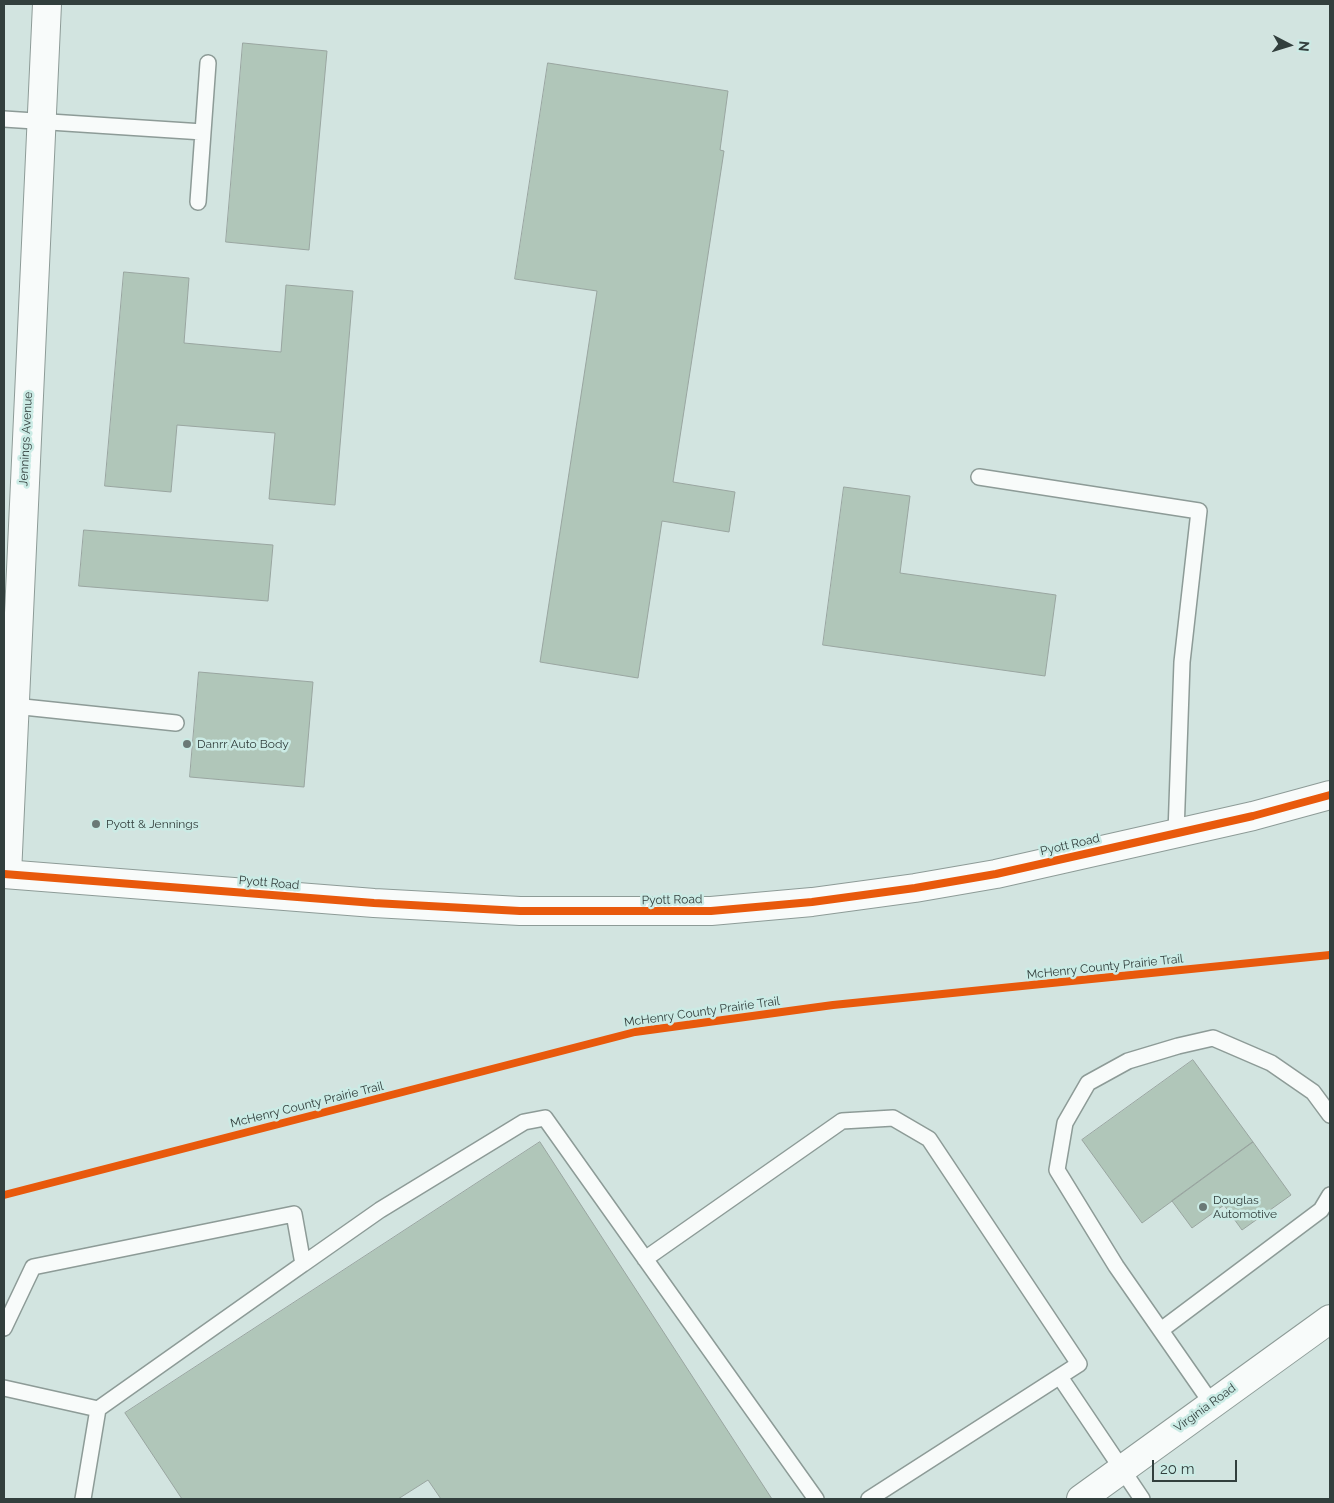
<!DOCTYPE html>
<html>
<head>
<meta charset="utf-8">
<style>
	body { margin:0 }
	#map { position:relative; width:1334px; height:1503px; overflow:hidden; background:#d2e4e0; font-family:Raleway,sans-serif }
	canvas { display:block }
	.frame { position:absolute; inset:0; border:5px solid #323f3d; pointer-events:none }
	.north { position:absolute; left:1264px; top:20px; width:50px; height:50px; -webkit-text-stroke:4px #cbebe5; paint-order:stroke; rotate:95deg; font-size:14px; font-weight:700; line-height:20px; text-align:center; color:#323f3d }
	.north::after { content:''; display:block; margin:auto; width:18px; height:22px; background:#323f3d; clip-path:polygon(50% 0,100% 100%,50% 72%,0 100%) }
	.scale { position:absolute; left:1152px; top:1460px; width:85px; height:22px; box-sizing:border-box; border:2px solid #323f3d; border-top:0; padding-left:6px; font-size:15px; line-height:18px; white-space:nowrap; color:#323f3d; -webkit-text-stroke:4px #cbebe5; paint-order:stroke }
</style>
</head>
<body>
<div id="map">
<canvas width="1334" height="1503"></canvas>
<div class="frame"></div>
<div class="north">N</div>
<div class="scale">20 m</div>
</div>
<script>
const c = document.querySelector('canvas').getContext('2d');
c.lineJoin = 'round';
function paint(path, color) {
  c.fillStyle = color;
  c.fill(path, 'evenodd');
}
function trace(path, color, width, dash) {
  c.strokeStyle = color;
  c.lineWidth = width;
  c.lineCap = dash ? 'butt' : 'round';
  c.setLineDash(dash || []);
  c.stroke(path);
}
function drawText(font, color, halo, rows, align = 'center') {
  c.font = font + ' Raleway,sans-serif';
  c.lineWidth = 5;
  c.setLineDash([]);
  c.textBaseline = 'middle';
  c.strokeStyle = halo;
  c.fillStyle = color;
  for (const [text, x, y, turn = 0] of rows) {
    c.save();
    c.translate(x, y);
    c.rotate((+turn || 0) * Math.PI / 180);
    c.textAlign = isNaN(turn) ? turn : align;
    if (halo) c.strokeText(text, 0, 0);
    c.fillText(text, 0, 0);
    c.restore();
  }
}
const building = new Path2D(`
	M243,43L327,51L309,250L226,242Z
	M548,63L728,91L720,150L724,151L673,482L735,492L729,532L662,521L638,678L540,662L597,291L515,279Z
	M124,272L189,278L184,343L281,352L286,285L353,291L335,505L269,499L275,433L177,425L171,492L105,486Z
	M844,487L910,496L900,573L1056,595L1045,676L823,645Z
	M84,530L273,545L268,601L79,586Z
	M199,672L313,682L304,787L190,777Z
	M1193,1060L1253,1142L1142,1223L1082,1140Z
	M540,1142L772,1499H441L428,1480L398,1499H182L125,1413Z
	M1253,1142L1291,1195L1242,1230L1224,1205L1192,1228L1172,1201Z`);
paint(building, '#b0c6b9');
trace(building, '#99a5a0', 1);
const service = new Path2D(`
	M4,119L203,132L198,202
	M203,132L208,63
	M979,477L1199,511L1182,662L1176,833
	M14,706L176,723
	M645,1259L842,1121L893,1118L929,1139L1079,1364L869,1499
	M303,1264L380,1210L524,1122L545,1118L816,1499
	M4,1328L33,1267L294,1214L303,1264L98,1409L4,1388
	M1161,1330L1321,1210L1330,1195
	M1060,1377L1142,1499
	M1212,1404L1116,1266L1057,1170L1065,1123L1088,1083L1128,1061L1178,1046L1213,1038L1271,1063L1313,1092L1330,1115
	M83,1499L98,1409`);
const minor = new Path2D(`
	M7,874L47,4`);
const tertiary = new Path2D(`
	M4,874L374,903L520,911H711L812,902L915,888L996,874L1253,816L1330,795
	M1081,1499L1330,1319`);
trace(service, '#8d9b97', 18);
trace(minor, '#8d9b97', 30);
trace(tertiary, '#8d9b97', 30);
trace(service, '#f8fbfa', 15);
trace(minor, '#f8fbfa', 28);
trace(tertiary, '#f8fbfa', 28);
trace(new Path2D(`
	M4,874L374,903L520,911H711L812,902L915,888L996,874L1253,816L1330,795
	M4,1195L635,1032L833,1005L1330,955`), '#e8590c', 8);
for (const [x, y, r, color] of [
	[187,744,5,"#6a7976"],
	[96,824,5,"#6a7976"],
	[1203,1207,5,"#6a7976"]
]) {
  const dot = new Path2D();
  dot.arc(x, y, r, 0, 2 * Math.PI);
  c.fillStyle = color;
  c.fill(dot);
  trace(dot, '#cbebe5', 2);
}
drawText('12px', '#323f3d', '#cbebe5', [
	["Jennings Avenue",26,439,-87],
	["Pyott Road",1070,845,-13],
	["Pyott Road",269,883,5],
	["Pyott Road",672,900,-1],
	["McHenry County Prairie Trail",1105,967,-6],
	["McHenry County Prairie Trail",702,1012,-8],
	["McHenry County Prairie Trail",307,1105,-14],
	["Virginia Road",1205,1408,-36]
]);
drawText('12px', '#323f3d', '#cbebe5', [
	["Danrr Auto Body",197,744],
	["Pyott & Jennings",106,824],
	["Douglas",1213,1200],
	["Automotive",1213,1214]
], 'left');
</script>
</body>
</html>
